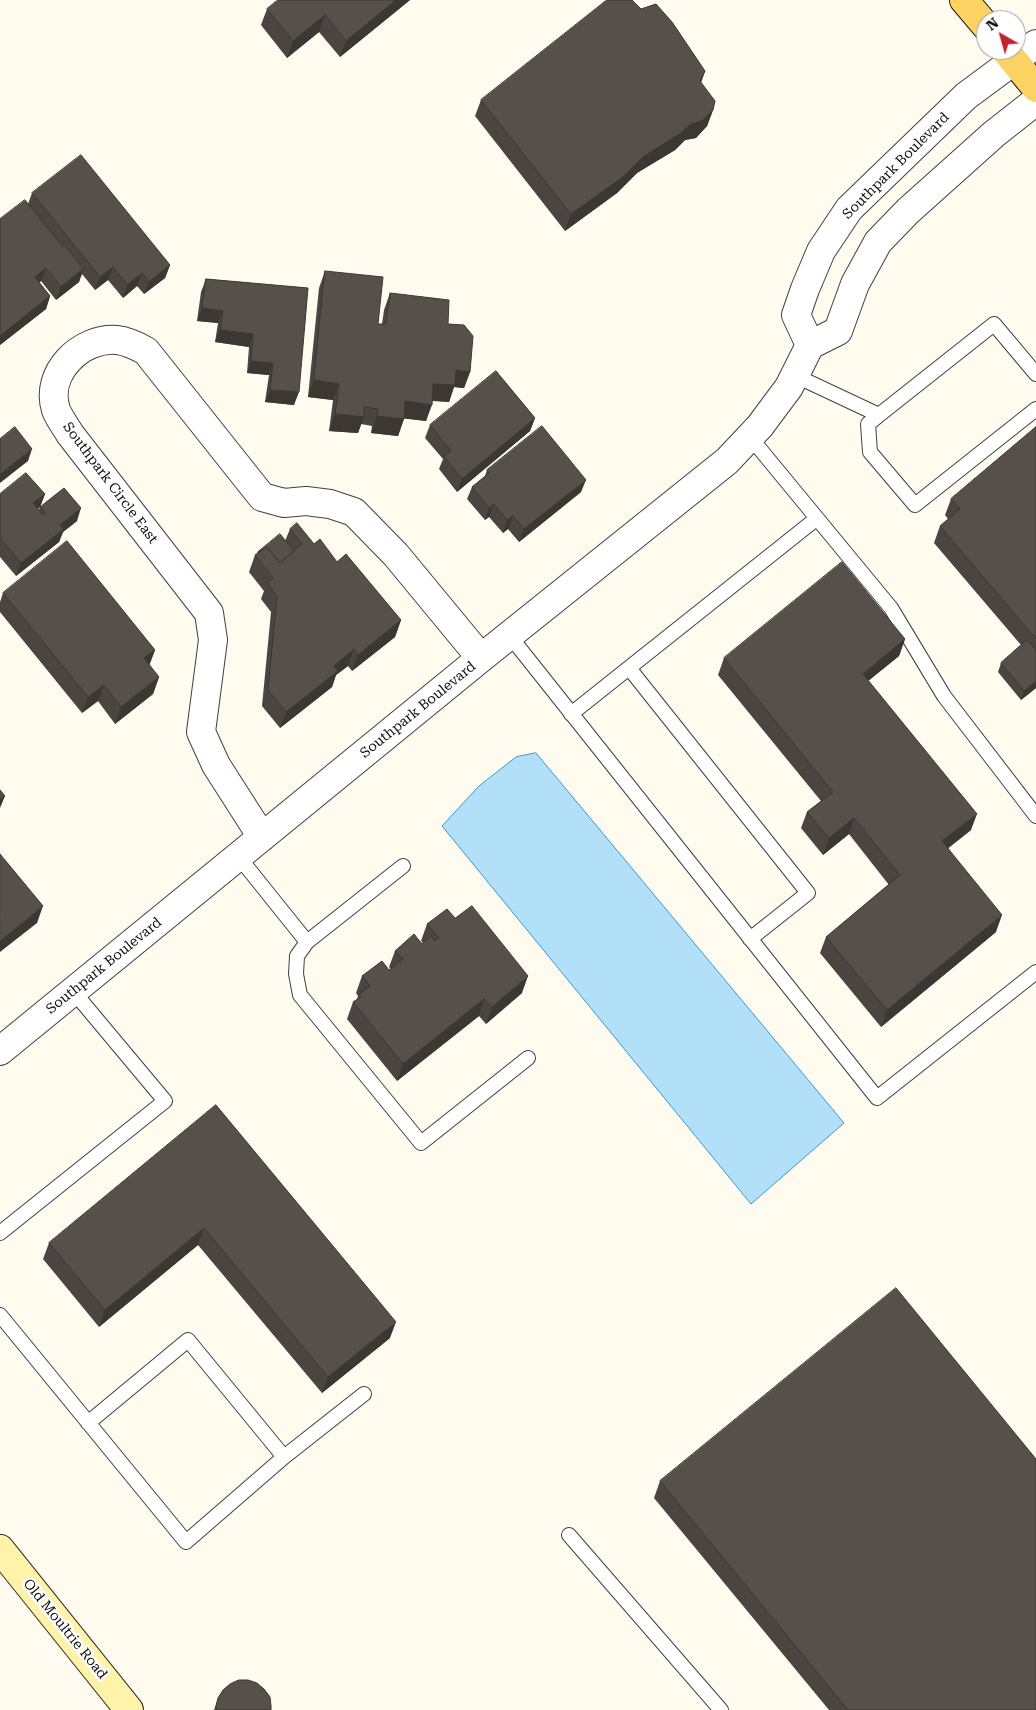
<!DOCTYPE html>
<html>
<head>
<meta charset="utf-8">
<style>
	body { margin:0 }
	#map { position:relative; width:1036px; height:1710px; overflow:hidden; background:#fffbef; font-family:"Roboto Serif",serif }
	canvas { display:block }
	.north { position:absolute; left:976px; top:10px; width:50px; height:50px; box-sizing:border-box; background:#fff; border:1px solid #9f9f9f; border-radius:50%; rotate:322deg; font-size:14px; font-weight:700; line-height:20px; text-align:center; color:#0e0e0e }
	.north::after { content:''; display:block; margin:auto; width:18px; height:22px; background:#c2222e; clip-path:polygon(50% 0,100% 100%,50% 72%,0 100%) }
</style>
</head>
<body>
<div id="map">
<canvas width="1036" height="1710"></canvas>
<div class="north">N</div>
</div>
<script>
const c = document.querySelector('canvas').getContext('2d');
c.lineJoin = 'round';
function paint(path, color) {
  c.fillStyle = color;
  c.fill(path, 'evenodd');
}
function trace(path, color, width, dash) {
  c.strokeStyle = color;
  c.lineWidth = width;
  c.lineCap = dash ? 'butt' : 'round';
  c.setLineDash(dash || []);
  c.stroke(path);
}
function drawText(font, color, halo, rows, align = 'center') {
  c.font = font + ' "Roboto Serif",serif';
  c.lineWidth = 5;
  c.setLineDash([]);
  c.textBaseline = 'middle';
  c.strokeStyle = halo;
  c.fillStyle = color;
  for (const [text, x, y, turn = 0] of rows) {
    c.save();
    c.translate(x, y);
    c.rotate((+turn || 0) * Math.PI / 180);
    c.textAlign = isNaN(turn) ? turn : align;
    if (halo) c.strokeText(text, 0, 0);
    c.fillText(text, 0, 0);
    c.restore();
  }
}
const water = new Path2D(`
	M536,753L844,1123L751,1204L442,826L479,786L516,757Z`);
paint(water, '#b2e0f8');
trace(water, '#3798d1', 1);
const service = new Path2D(`
	M796,376L879,415L994,324L1036,374
	M879,415L868,424L870,452L915,505L1036,409
	M750,437L891,608L944,696L1036,816
	M509,635L877,1098L1036,972
	M629,668L808,893L750,939
	M571,714L816,519
	M238,856L307,942
	M403,866L307,942L297,956L296,974L300,995L421,1143L528,1058
	M0,1233L165,1101L73,991
	M0,1315L186,1542L284,1457L188,1340L88,1423
	M284,1457L364,1394
	M569,1535L721,1710`);
const minor = new Path2D(`
	M810,345L796,315L805,289L821,251L849,209L966,96L1036,44
	M262,837L216,765L201,732L213,640L209,613L70,434C66,427 59,418 56,410C44,373 81,337 117,340C127,341 137,346 146,351L262,497L284,503L306,501L330,504L354,512L396,555L481,658
	M0,1051L481,658L727,461L760,426L789,387L810,345L838,331L855,284L878,242L908,211L994,134L1036,101`);
const secondary = new Path2D(`
	M0,1549L129,1710`);
const primary = new Path2D(`
	M964,0L986,26
	M1005,50L1036,88`);
trace(service, '#414141', 16);
trace(minor, '#414141', 30);
trace(secondary, '#303030', 30);
trace(primary, '#1f1f1f', 30);
trace(service, '#fff', 14);
trace(minor, '#fff', 28);
trace(secondary, '#fff3aa', 28);
trace(primary, '#fcd262', 28);
paint(new Path2D(`
	M410,0L340,57L319,32L287,58L261,25L267,9Z
	M705,71L701,83L713,110L707,126L696,138L685,140L675,150L637,173L617,193L565,231L475,116L481,100Z
	M32,193L170,265L165,278L144,294L137,286L123,298L108,280L95,290L82,274L79,282L56,300L41,281L39,283L50,296L46,309L0,345L28,204Z
	M325,271L378,324H382L384,310L390,293L448,324L470,372L464,388L454,387L449,402L432,401L426,421L404,418L398,436L371,433L372,426L361,424L358,433L329,431L333,400L308,397L319,288Z
	M206,279L308,288L294,405L265,402L269,375L247,373L249,347L215,342L218,323L197,321L201,292Z
	M535,418L530,431L457,492L439,469L443,459L425,438L430,425Z
	M1036,427V688L1021,700L998,672L1001,663L1021,645L934,543L940,526L948,519L945,515L951,499Z
	M487,470L581,492L519,542L508,529L503,533L489,517L485,520L467,499L472,487L485,476Z
	M0,494H45L40,507L38,509L39,510L40,507L77,521L63,532L59,542L16,576L0,557Z
	M290,529L314,544L337,562L401,620L395,637L352,671L348,666L336,675L332,687L280,728L262,706L271,612L261,599L264,591L249,572L255,555L257,554L258,552L285,541Z
	M3,593L155,650L149,665L159,677L153,694L115,724L98,701L82,713L0,612V602Z
	M905,639L899,656L868,681L971,830L948,848L996,932L881,1027L820,953L826,937L889,885L849,834L823,855L801,828L807,812L821,801L718,675L724,658Z
	M427,924L522,993L486,1024L479,1016L397,1081L347,1019L353,1002L357,999L358,996L356,993L362,976L389,970L391,969L389,967L395,951L423,943L421,941Z
	M216,1105L390,1338L322,1393L198,1245L99,1327L43,1259L49,1243Z
	M660,1481L1036,1710H829L654,1498Z
	M218,1698L271,1710H214Z`), '#4b4440');
paint(new Path2D(`
	M396,0H410L340,57L346,41Z
	M325,15L319,32L287,58L293,41Z
	M705,71L699,87L700,81Z
	M713,110L707,126L696,138L685,140L675,150L637,173L617,193L565,231L571,214L643,157L691,124Z
	M170,265L165,278L144,294L149,282Z
	M113,267L108,280L95,290L100,277Z
	M46,268L41,281L30,290L35,277Z
	M83,269L79,282L56,300L61,287Z
	M142,273L137,286L123,298L127,285Z
	M50,296L46,309L0,345V336Z
	M202,308L223,311L218,323L197,321Z
	M220,330L253,334L249,347L215,342Z
	M251,361L273,363L269,375L247,373Z
	M456,370L470,372L464,388L454,387L449,402L427,400L433,384Z
	M314,380L339,384L333,400L308,397Z
	M270,390L299,392L294,405L265,402Z
	M405,401L432,405L426,421L399,418Z
	M335,414L364,417L358,433L329,431Z
	M377,416L404,419L398,436L371,433Z
	M535,418L530,431L457,492L462,479Z
	M32,449L28,461L0,483V474Z
	M586,480L581,492L519,542L524,529Z
	M45,494L40,507L29,516L33,503Z
	M494,504L489,517L485,520L489,508Z
	M81,508L77,521L63,532L59,542L16,576L21,563L60,525Z
	M513,516L508,529L503,533L507,520Z
	M401,620L395,637L352,671L358,655Z
	M905,639L899,656L857,690L863,674Z
	M354,649L348,666L336,675L332,687L280,728L286,712L334,666Z
	M155,650L149,666L144,658Z
	M159,677L153,694L115,724L121,707Z
	M1036,681V688L1021,700L1024,691Z
	M104,685L98,701L82,713L88,697Z
	M5,796L0,808V799Z
	M977,814L971,830L936,858L942,841Z
	M854,818L849,834L823,855L829,838Z
	M43,906L37,923L0,952V941Z
	M1002,915L996,932L881,1027L887,1010Z
	M528,976L522,993L486,1024L492,1007Z
	M484,999L479,1016L397,1081L403,1064Z
	M204,1228L198,1245L99,1327L105,1310Z
	M396,1322L390,1338L322,1393L328,1377Z`), '#3d3734');
const building = new Path2D(`
	M278,0H396L346,41L325,15L293,41L267,9Z
	M607,0H632L641,9L656,4L672,22L705,71L700,81L715,101L713,110L702,121L691,124L681,133L643,157L623,177L571,214L481,100Z
	M81,155L170,265L149,282L142,273L127,285L113,267L100,277L32,193Z
	M25,200L63,247L65,245L83,269L61,287L46,268L35,277L50,296L0,336V219Z
	M325,271L383,277L378,324H386L390,293L449,300L448,324L464,325L473,336L470,372L456,370L455,385L433,384L432,405L405,401L404,419L377,416L378,409L364,407V417L335,414L339,384L314,380Z
	M206,279L308,288L299,392L270,390L273,363L251,361L253,334L220,330L223,311L202,308Z
	M496,371L535,418L462,479L444,456L451,451L430,425Z
	M542,426L586,480L524,529L513,516L507,520L494,504L489,508L472,487L489,473L487,470Z
	M15,427L32,449L0,474V439Z
	M1036,427V639L940,526L960,509L951,499Z
	M26,473L45,494L33,503L43,515L46,513L40,507L64,488L81,508L60,525L64,529L21,563L0,538V494Z
	M297,523L314,544L320,539L337,562L346,554L401,620L358,655L354,649L334,666L338,671L286,712L268,690L277,596L267,583L273,578L255,555L267,547L280,563L302,544L290,529Z
	M280,534L294,551L280,563L267,547L258,553V552Z
	M67,541L155,650L144,658L159,677L121,707L104,685L88,697L3,593Z
	M842,562L905,639L863,674L977,814L942,841L1002,915L887,1010L826,937L900,875L854,818L829,838L807,812L833,792L724,658Z
	M1027,640L1036,650V681L1024,691L1001,663Z
	M0,790L5,796L0,799Z
	M0,854L43,906L0,941Z
	M472,906L528,976L492,1007L484,999L403,1064L353,1002L361,997L359,994L370,986L362,976L382,961L389,970L403,959L395,951L414,934L422,944L431,936L435,941L439,938L427,924L447,909L455,918Z
	M216,1105L396,1322L328,1377L204,1228L105,1310L49,1243Z
	M896,1288L1036,1459V1710H848L660,1481Z
	M239,1680H248L257,1683L264,1689L270,1697L271,1706V1710H217L216,1707L218,1698L223,1690L230,1684Z`);
paint(building, '#574f4a');
trace(building, '#3d3734', 1);
drawText('14px', '#0e0e0e', '#fff', [
	["Southpark Boulevard",896,166,-45],
	["Southpark Circle East",110,483,53],
	["Southpark Boulevard",418,710,-39],
	["Southpark Boulevard",104,966,-39],
	["Old Moultrie Road",65,1629,51]
]);
</script>
</body>
</html>
